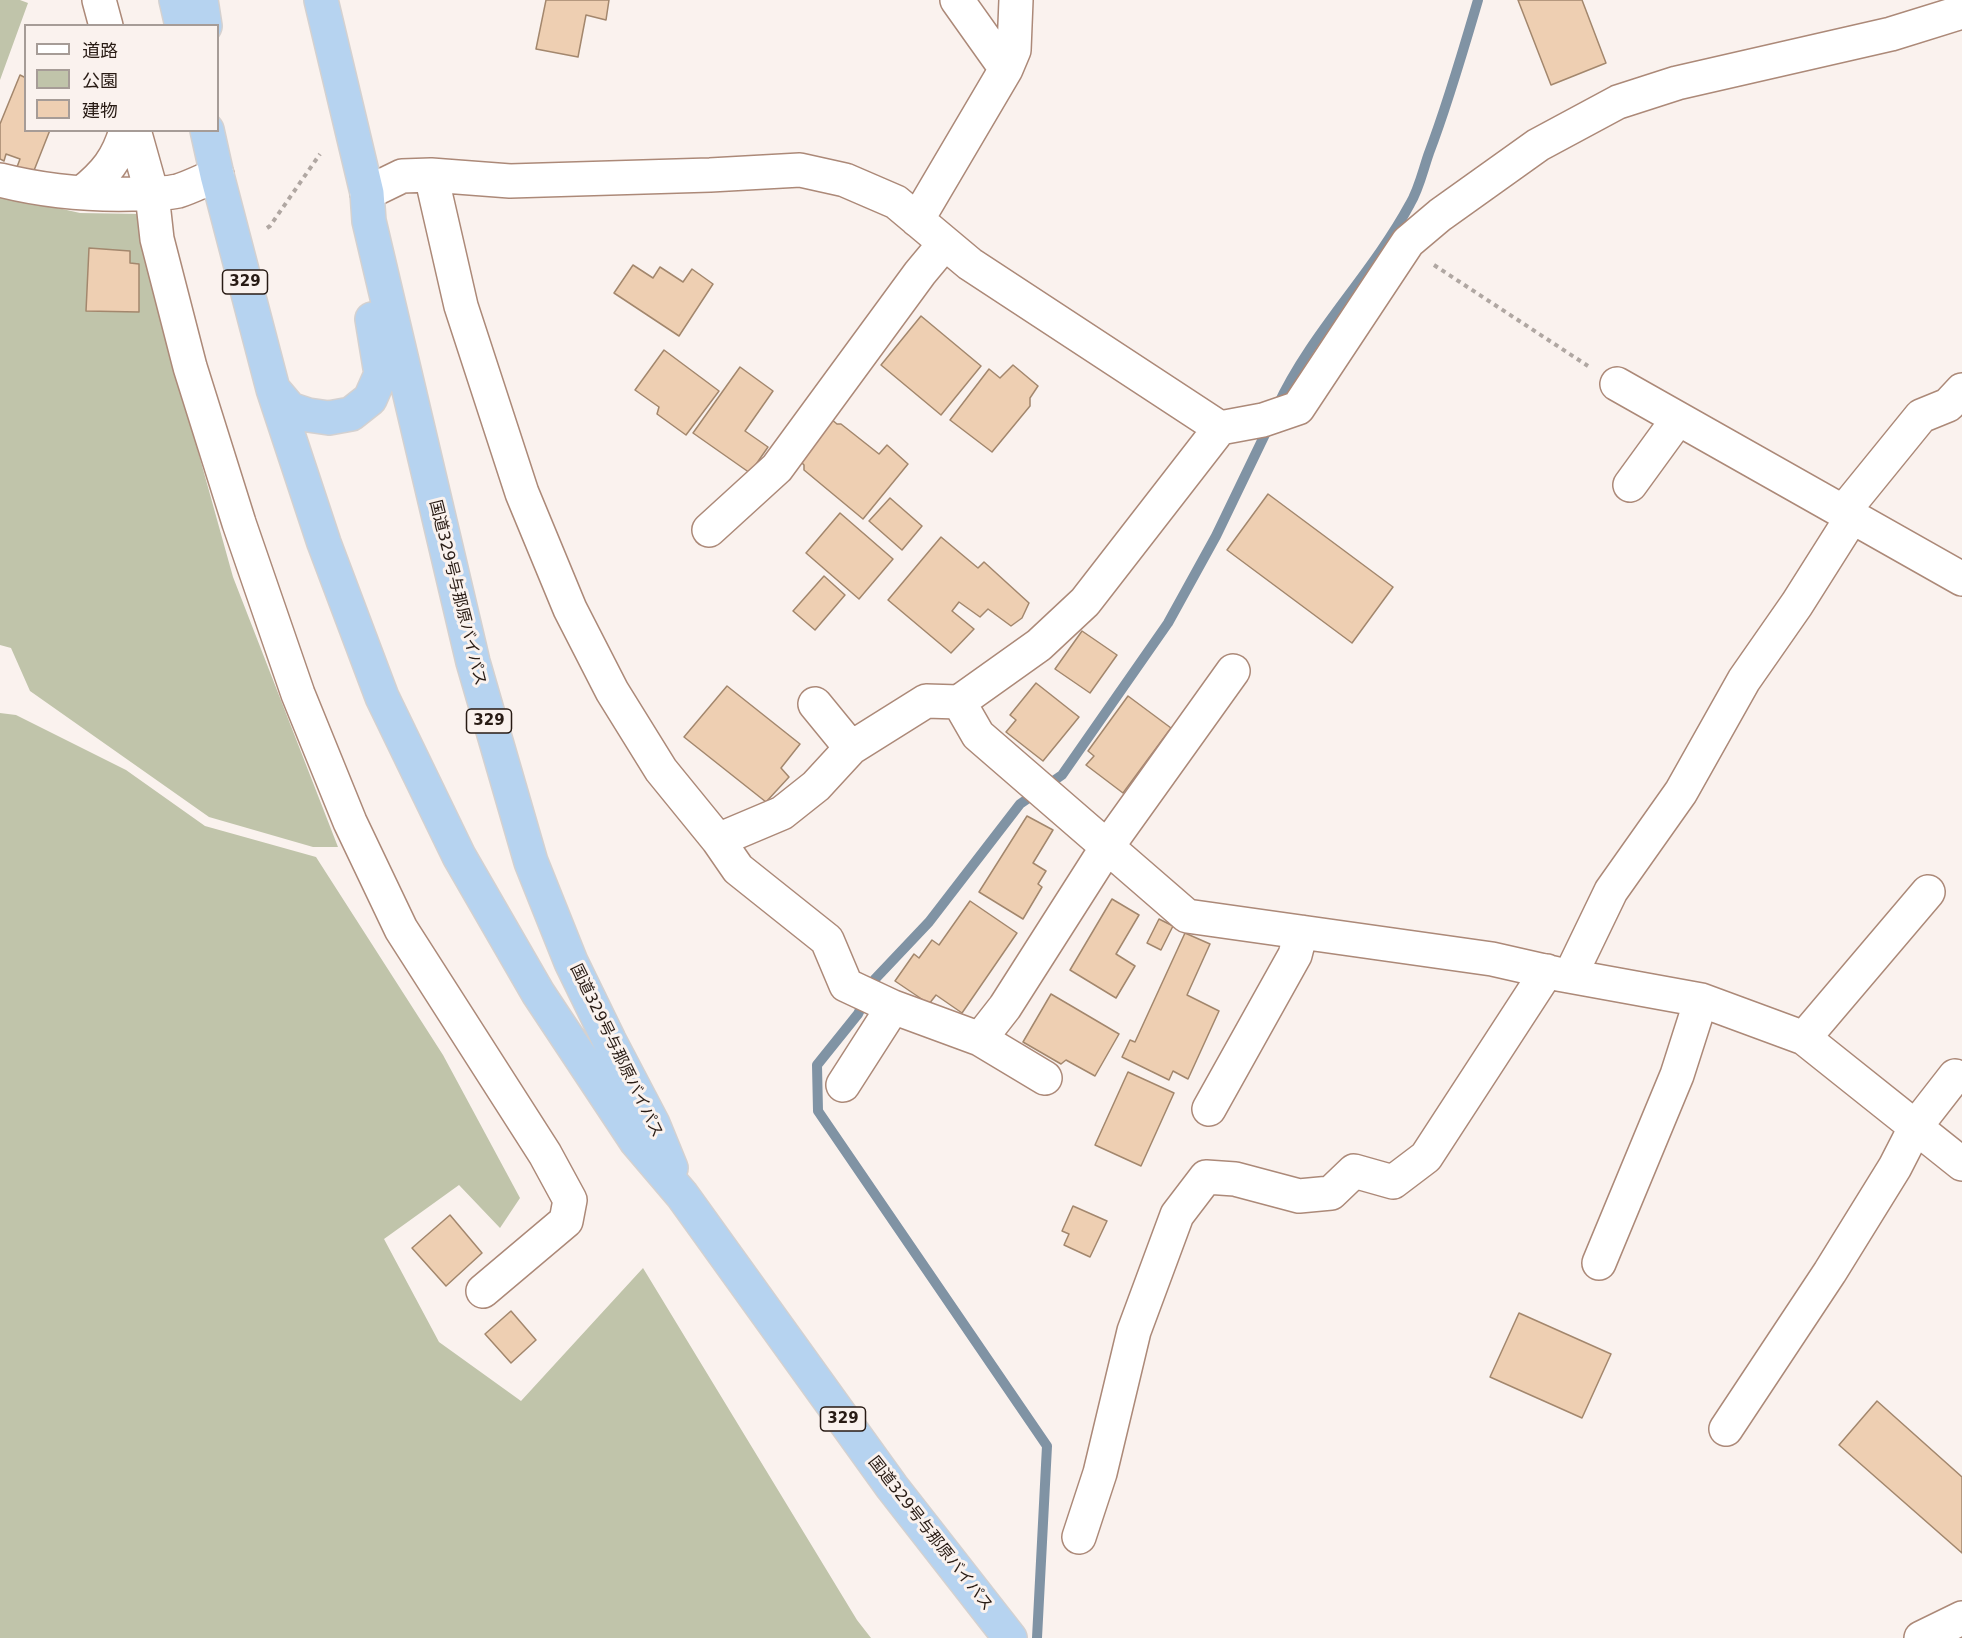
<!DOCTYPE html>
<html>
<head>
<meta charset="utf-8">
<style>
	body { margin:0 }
	#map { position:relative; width:1962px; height:1638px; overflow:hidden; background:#faf2ee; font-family:"DejaVu Sans","Noto Sans JP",sans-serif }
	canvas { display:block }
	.legend { position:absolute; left:24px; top:24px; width:195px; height:108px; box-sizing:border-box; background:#faf2ee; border:2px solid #a69c97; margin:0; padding:8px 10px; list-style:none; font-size:18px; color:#281b14 }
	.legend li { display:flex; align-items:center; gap:12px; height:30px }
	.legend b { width:30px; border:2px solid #a69c97 }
</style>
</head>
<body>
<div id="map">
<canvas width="1962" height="1638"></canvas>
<ul class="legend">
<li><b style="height:8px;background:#fff"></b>道路</li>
<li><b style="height:16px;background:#c0c4aa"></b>公園</li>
<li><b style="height:16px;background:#eecfb2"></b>建物</li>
</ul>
</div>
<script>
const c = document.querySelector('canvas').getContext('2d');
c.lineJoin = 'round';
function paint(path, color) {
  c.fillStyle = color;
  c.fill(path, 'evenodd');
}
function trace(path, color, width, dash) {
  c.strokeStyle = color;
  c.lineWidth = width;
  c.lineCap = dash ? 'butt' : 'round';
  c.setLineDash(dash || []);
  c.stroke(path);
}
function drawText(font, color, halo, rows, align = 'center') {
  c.font = font + ' "DejaVu Sans","Noto Sans JP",sans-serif';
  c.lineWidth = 6;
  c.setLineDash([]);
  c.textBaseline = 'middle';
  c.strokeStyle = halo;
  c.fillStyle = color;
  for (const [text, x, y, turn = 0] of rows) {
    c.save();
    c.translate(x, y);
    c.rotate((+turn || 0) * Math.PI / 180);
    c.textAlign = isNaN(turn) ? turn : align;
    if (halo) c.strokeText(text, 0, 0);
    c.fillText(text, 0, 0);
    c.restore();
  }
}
paint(new Path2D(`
	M0,0H20L28,3L0,80Z
	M0,195L80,213L139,214L179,383L233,577L338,847H313L209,817L30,691L11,648L0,645Z
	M0,713L16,715L126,770L205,826L316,857L443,1055L520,1198L500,1228L459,1185L384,1239L439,1342L521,1401L643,1268L857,1620L871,1638H0Z`), '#c0c4aa');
trace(new Path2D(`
	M1277,407C1311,333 1371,276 1410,204C1419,189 1423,170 1429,153C1448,103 1463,51 1478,0
	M1037,1638L1047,1446L818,1111L817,1065L858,1014L875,979L929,922L1020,804L1062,775L1168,623L1216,536L1270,424`), '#8093a4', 10);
const building = new Path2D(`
	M546,0H609L606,20L586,15L578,57L536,49Z
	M1518,0H1582L1606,63L1551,85Z
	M20,75L26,78V130H50L33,173L17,167L20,159L6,154L4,161L0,159V124Z
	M89,248L130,251V263L139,264V312L86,311Z
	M633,265L653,278L660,267L683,282L692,269L713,284L679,336L614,293Z
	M921,316L981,366L941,415L881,365Z
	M664,350L719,391L686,435L657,414L659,407L635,390Z
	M1013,365L1038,386L1030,398V406L992,452L950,420L989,369L1000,378Z
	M740,367L773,391L745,431L768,447L750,473L693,433Z
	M831,419L837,424H841L879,454L887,445L908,464L863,519L804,470V465L799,460Z
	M1268,494L1393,587L1352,643L1227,550Z
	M890,498L922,526L902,550L869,521Z
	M840,513L893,559L859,599L806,553Z
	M941,537L978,568L984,562L1029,603L1022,618L1011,626L988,609L980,617L959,602L952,611L974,629L951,653L888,600Z
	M824,576L845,595L815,630L793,611Z
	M1082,631L1117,655L1090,693L1055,669Z
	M1036,683L1079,717L1043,761L1006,732L1016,720L1010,715Z
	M727,686L800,744L781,768L789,777L766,802L684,737Z
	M1128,696L1171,728L1123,793L1086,765L1094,756L1088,751Z
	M1027,816L1053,830L1033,863L1046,871L1038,884L1042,887L1023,919L979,892Z
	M1112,899L1139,915L1116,954L1135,966L1116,998L1070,970Z
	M970,901L1017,933L962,1013L936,995L929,1004L895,981L914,954L919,958L932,940L939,945Z
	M1159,919L1173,926L1161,950L1147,943Z
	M1185,933L1210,944L1187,995L1219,1011L1188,1079L1173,1071L1169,1080L1122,1057L1130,1040L1135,1042Z
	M1051,994L1119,1034L1095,1076L1066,1060L1061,1064L1023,1042Z
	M1128,1072L1174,1093L1141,1166L1095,1145Z
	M1073,1206L1107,1221L1090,1257L1064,1245L1069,1234L1062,1231Z
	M450,1215L482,1253L446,1286L412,1248Z
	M511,1311L536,1340L511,1363L485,1334Z
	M1519,1313L1611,1354L1582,1418L1490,1377Z
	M1877,1401L1962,1477V1553L1839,1445Z`);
paint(building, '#eecfb2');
trace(building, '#a3876d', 1.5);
const street = new Path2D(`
	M99,0L106,26
	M957,0L1006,69
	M1962,12L1891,34L1677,83L1618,102L1538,145L1440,215L1408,242L1298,408L1263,420L1220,428L1085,602L1039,645L959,702L978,735L1187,916L1492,959L1558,974L1701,1000L1804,1038L1962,1164
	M134,130L152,194L157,239L190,367L239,523L298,694L350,822L401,929L545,1154L570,1200L566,1221L483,1291
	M431,175L461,306L522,493L570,609L612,691L661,770L718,840L738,869L827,940L846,985L893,1007L980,1039L1045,1078
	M0,180C43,191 88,195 132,194C147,194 164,194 178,191C191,187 204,180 217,175
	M83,192C105,174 118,159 126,130
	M367,193L402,176L431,175L510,181L710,175L800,170L845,180L896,202L970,264L1220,428
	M917,220L1006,69L1014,50L1016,0
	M1617,384L1962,579
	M1630,485L1678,419
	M1843,512L1921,416L1948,405L1962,390
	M709,530L777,468L920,273L945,243
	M815,704L851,748
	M718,840L782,813L816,786L851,748L926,701L959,702
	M1570,976L1611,891L1681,792L1744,680L1797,604L1852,517
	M1804,1038L1928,892
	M980,1039L1005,1007L1107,847L1233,671
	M843,1085L893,1007
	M1209,1109L1295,955L1301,932
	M1599,1263L1677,1075L1701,1000
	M1726,1429L1830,1272L1895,1167L1916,1126L1955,1076
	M1079,1537L1100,1473L1134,1331L1177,1215L1206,1177L1235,1179L1299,1196L1331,1193L1354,1171L1393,1182L1426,1157L1547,971
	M1921,1638L1962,1618`);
const highway = new Path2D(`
	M176,0L182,26
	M201,0L205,26
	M321,0L367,193L369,221L473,662L531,862L571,962L609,1040L653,1124L671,1168
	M207,130L217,175L273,389L324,543L382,697L459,856L538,993L636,1141L682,1195L892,1487L1010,1638
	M273,389L290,409L308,415L329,418L351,414L370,399L381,374L372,319`);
trace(street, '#ac8978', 36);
trace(highway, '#d4d1d0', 36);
trace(new Path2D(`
	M267,228L270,226L320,154
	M1434,265L1588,366`), '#b0a7a2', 4, [4.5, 4.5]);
trace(street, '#fff', 33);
trace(highway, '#b6d3f0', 33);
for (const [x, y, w] of [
	[245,282,45],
	[489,721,45],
	[843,1419,45]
]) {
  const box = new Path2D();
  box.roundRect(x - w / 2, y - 12, w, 24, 4.5);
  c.fillStyle = '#faf2ee';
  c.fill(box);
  trace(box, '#281b14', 1.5);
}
drawText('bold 15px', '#281b14', null, [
	["329",245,282],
	["329",489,721],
	["329",843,1419]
]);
drawText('16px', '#281b14', '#faf2ee', [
	["国道329号与那原バイパス",457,593,76],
	["国道329号与那原バイパス",616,1051,64],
	["国道329号与那原バイパス",930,1534,52]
]);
</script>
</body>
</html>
